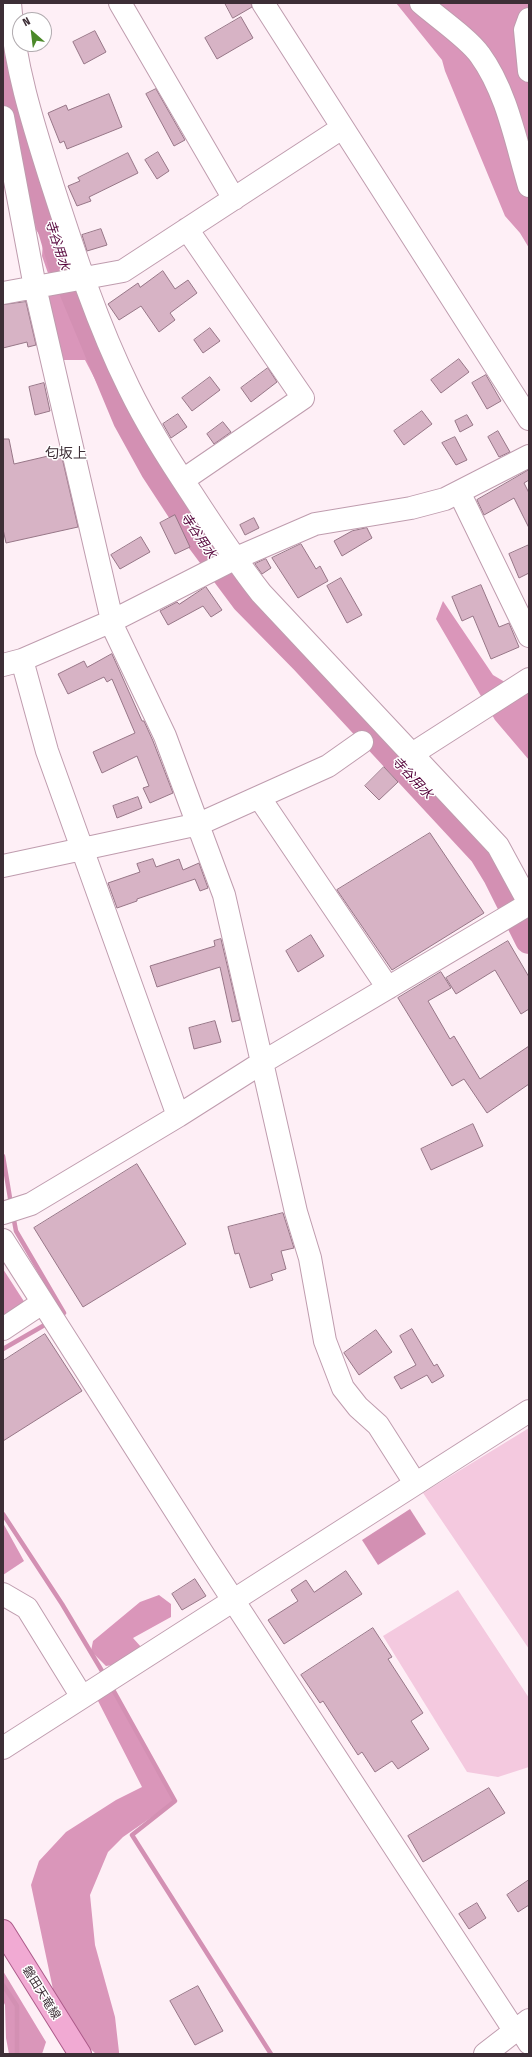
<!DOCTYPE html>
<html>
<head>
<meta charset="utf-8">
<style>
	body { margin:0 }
	#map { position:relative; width:532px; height:2057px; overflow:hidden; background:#feeff6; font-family:"Fira Sans Condensed",sans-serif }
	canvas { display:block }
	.frame { position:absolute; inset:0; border:4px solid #3d2e36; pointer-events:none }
	.north { position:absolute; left:12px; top:12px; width:40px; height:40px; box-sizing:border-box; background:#fff; border:1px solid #b1abaf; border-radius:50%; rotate:332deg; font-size:11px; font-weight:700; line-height:16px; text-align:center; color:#3d2e36 }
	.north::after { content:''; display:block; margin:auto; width:14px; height:18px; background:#4b8929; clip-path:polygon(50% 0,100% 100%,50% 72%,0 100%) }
</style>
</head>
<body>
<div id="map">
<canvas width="532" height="2057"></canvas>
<div class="frame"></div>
<div class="north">N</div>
</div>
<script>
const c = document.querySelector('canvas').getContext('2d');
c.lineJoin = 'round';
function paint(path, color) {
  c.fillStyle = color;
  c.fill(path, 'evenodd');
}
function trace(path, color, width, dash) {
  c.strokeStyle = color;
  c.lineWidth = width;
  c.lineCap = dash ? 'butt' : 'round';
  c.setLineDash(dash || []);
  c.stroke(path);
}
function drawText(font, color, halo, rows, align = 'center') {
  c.font = font + ' "Fira Sans Condensed","Noto Sans JP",sans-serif';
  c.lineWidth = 3;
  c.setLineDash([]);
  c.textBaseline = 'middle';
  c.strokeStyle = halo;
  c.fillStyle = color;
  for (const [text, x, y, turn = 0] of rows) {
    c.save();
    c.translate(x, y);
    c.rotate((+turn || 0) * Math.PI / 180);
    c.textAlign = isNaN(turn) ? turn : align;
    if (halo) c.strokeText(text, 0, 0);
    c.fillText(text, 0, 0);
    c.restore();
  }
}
paint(new Path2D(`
	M529,1428V1649L423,1493Z
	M458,1590L529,1698V1767L498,1777L467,1772L383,1636Z`), '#f4c9df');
paint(new Path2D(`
	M396,3H529V7L521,12L527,49L529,29V248L520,233L505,216L445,71L442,60Z
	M19,117L74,273L167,475L151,486L85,360H56L39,287L50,279L42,256L43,240L34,227L27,201L31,185L25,156L11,124Z
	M443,601L493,675L515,688L529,679V760L495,720L436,619Z
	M3,1269L25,1303L3,1317Z
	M3,1523L24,1561L3,1575Z
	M159,1595L171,1604V1617L133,1638L142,1648L120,1664L106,1666L91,1651L93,1641L140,1602Z
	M112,1689L175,1801L123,1837L108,1852L90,1895L95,1945L115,2017L119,2052V2054H96L86,2045L54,1994L31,1885L39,1861L66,1832L116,1800L142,1787L97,1699Z
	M3,1971L46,2042L42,2054H9L6,2038L5,2005L3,2001Z`), '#da96ba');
paint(new Path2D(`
	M410,1509L426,1534L378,1565L362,1540Z`), '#d390b3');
trace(new Path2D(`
	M3,1156L11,1204
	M13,1215L16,1231L64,1313L58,1317
	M3,1349L48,1323
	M3,1514L62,1604L105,1676
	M111,1686L175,1801L132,1835L271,2054
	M3,1985L17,2006V2054`), '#d390b3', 4.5);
trace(new Path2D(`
	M3,52L37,179L62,264L127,420L154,469L201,541L245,600L305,661L483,853L497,876L529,940`), '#d390b3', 28);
const building = new Path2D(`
	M225,3H251L252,7L233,18Z
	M241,17L253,38L217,59L205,38Z
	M95,31L106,52L84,64L73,42Z
	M156,89L185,140L174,146L146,94Z
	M109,94L122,127L67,149L64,141L60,143L48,113L66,105L68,110Z
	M158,152L169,171L157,179L145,160Z
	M128,153L138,173L89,197L91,201L77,206L68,186L80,181L78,178Z
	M101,229L107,245L87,251L82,235Z
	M163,271L175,289L188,280L197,293L170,313L175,320L159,332L141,306L119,320L108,304L138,283L140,287Z
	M26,302L36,345L28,347L27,342L3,348V305Z
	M210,328L220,341L203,353L194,340Z
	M459,359L469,372L441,393L431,380Z
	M268,368L277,382L251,402L241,388Z
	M486,375L501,401L487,409L472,383Z
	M210,377L220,390L192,411L182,398Z
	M44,383L50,411L35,415L29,387Z
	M422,411L432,424L404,445L394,431Z
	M178,414L187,427L171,438L163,424Z
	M467,415L473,425L460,432L455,421Z
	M223,422L231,432L214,444L207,434Z
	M498,431L510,452L499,457L488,437Z
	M455,437L467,460L456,465L442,443Z
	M3,439H9L14,464L61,453L78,527L6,543L3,529Z
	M529,470V480L524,483L529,493V528L514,498L484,515L477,500Z
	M175,515L190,547L175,554L160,523Z
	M254,518L259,528L245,535L240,525Z
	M367,528L372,538L342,556L334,541L352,531Z
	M141,537L150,552L120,569L111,555Z
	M301,544L316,569L320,566L328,581L298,598L272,558Z
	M529,545V573L519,578L509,554Z
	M266,559L271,568L262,574L255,564Z
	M341,578L362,615L347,623L327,586Z
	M481,585L499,627L509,623L519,647L491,659L473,616L462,621L452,597Z
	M206,587L222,610L211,617L203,606L168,625L160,611L177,602L179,604Z
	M112,654L142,721H144L153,741L173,793L150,803L143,788L149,786L137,756L102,773L93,752L135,733L112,679L107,682L104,677L68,694L58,674L84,661L87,667Z
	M384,767L398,782L379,800L365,786Z
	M138,797L142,808L117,818L113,806Z
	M430,833L484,913L392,970L337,890Z
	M153,859L156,867L179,859L183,870L199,863L208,888L200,891L195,879L137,899V901L117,908L108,883L140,872L137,864Z
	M311,935L324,956L298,972L286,951Z
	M221,939L240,1020L232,1022L220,967L157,987L150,966L215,946L214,941Z
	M508,941L529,977V1009L521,1014L495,970L456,994L446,978Z
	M441,972L451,988L428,1001L450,1039L454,1036L480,1079L529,1046V1084L487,1113L464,1079L452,1086L398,998Z
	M215,1021L221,1042L194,1049L189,1028Z
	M473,1124L483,1146L431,1170L421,1149Z
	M137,1164L186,1244L83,1307L34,1228Z
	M283,1213L294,1248L281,1251L286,1269L271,1274L273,1280L250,1288L239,1253L235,1254L228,1227Z
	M412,1329L434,1366L437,1364L444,1376L432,1383L427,1375L401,1389L394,1377L416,1365L400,1336Z
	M376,1330L392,1352L359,1375L344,1353Z
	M45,1334L82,1391L3,1441V1361Z
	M346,1571L362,1594L284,1644L268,1620L298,1601L291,1590L306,1580L314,1592Z
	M195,1579L206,1596L182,1610L172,1594Z
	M373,1628L392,1657L388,1659L423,1713L411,1721L429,1749L398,1769L392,1761L375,1772L362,1752L358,1755L323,1701L320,1703L301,1675Z
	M489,1788L505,1813L423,1862L408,1836Z
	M529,1880V1905L518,1912L507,1895Z
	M477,1903L486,1918L469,1929L459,1914Z
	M198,1986L223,2031L195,2045L170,2001Z`);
paint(building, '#d7b3c5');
trace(building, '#977687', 1);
const minor = new Path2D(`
	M10,3C14,66 34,127 53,187C75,255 97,323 129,388C147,425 169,460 192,494C214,528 236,561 261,593L498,846L529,903
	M120,3L234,199
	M263,3L529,419
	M421,3C437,17 469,39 480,55C507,92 516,143 529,186
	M529,19L525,30L529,71
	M3,117L35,287L114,629L165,736L224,895L296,1212L310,1258L325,1341L343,1388L358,1407L378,1425L415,1483
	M3,293L123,271L342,128
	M183,480L303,398L187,229
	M459,492L529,636
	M22,660L47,751L178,1116
	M3,665L22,660L112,621L234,559L315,524L411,508L445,499L529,456
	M412,754L529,679
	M259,797L388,988
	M3,866L199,824L328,766L362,742
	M3,1213L31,1204L178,1116L263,1062L529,904
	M3,1240L203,1554L514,2030
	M3,1329L42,1303
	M3,1594L27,1608L82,1697
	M3,1748L529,1411
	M519,2027L529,2043
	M485,2054L529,2020`);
const major = new Path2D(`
	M3,1931L80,2054`);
trace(minor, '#bf9cae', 24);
trace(major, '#ac5a89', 24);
trace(minor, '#fff', 22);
trace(major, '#f1aad3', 22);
drawText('12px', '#3d2e36', '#fff', [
	["磐田天竜線",41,1993,58]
]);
drawText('italic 13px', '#55043b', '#fff', [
	["寺谷用水",57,245,72],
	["寺谷用水",198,536,56],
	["寺谷用水",412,778,47]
]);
drawText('14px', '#3d2e36', '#fff', [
	["匂坂上",66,454]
]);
</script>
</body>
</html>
